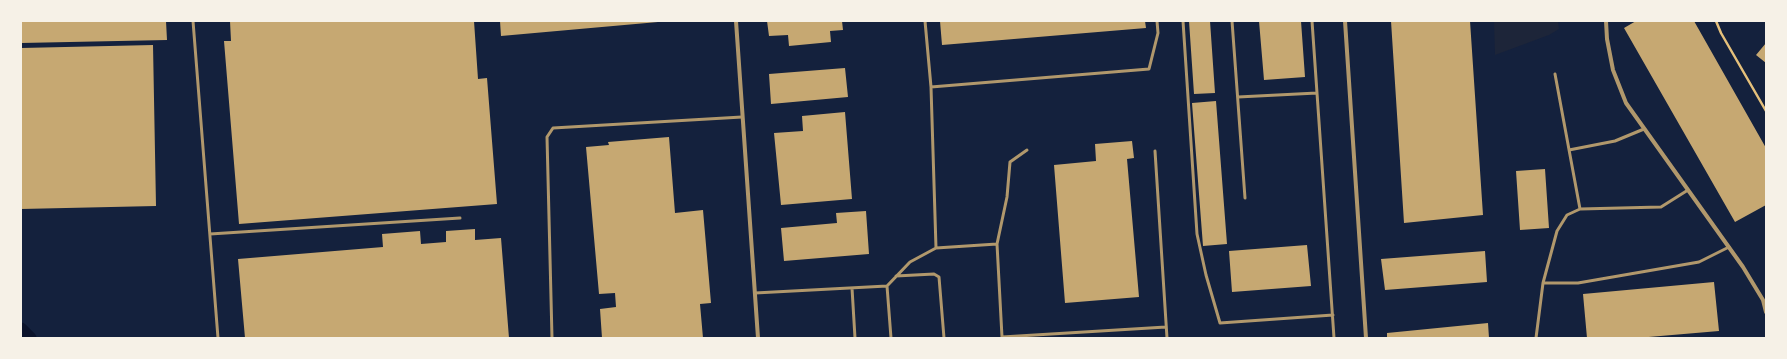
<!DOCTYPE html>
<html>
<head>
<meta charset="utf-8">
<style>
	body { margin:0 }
	#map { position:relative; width:1787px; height:359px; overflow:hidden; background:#14213d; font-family:"Fira Sans",sans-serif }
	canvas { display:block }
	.frame { position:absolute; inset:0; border:22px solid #f6f1e7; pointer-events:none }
</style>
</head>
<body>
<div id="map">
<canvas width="1787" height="359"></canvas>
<div class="frame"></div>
</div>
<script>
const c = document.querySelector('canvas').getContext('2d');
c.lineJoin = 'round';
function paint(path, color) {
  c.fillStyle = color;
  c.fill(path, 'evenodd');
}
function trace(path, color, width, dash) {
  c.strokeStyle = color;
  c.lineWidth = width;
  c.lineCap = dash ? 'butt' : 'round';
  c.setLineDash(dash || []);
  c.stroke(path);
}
paint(new Path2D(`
	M1494,21H1558L1559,29L1549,35L1495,55Z`), '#1d2539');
trace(new Path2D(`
	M21,329L30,338`), '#0b132b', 13);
paint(new Path2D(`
	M21,21H166L167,40L21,43Z
	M230,21H474L478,79L487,78L497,204L239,224L224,41H231Z
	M500,21H657L658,22L501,36Z
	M767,21H842L843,30L830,31L831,42L789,46L788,35L769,36Z
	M940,21H1145L1146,28L942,45Z
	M1189,21H1210L1215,93L1194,94Z
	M1259,21H1301L1305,77L1264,80Z
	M1391,21H1470L1483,215L1404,223Z
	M1636,21H1694L1766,148V205L1735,222L1624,28Z
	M1766,43V63L1756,55Z
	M153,45L156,206L21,209V48Z
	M845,68L848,97L771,104L769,74Z
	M1216,101L1227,244L1203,246L1192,103Z
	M845,112L852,199L781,205L774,133L803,131L802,116Z
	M669,137L675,213L703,210L711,303L700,304L703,338H602L600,309L616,307L615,293L599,294L586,147L609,145L608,142Z
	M1132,141L1134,158L1127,159L1139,297L1065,303L1054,165L1096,161L1095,144Z
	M1545,169L1549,228L1520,230L1516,171Z
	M866,211L869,254L784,261L781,228L837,223L836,213Z
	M475,229V240L501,238L509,338H245L238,259L383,247L382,234L420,231L421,244L446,242V231Z
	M1307,245L1311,286L1232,292L1229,251Z
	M1485,251L1487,282L1385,290L1381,259Z
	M1714,282L1719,331L1637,338H1587L1583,294Z
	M1488,323L1489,338H1387V333Z`), '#c6a872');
trace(new Path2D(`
	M1716,21L1721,33L1766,111`), '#e5c07b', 2.5);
trace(new Path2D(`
	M193,21L218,338
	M925,21L931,87
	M1183,21L1197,234L1206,275L1220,323L1333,315
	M1232,21L1245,198
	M1312,21L1334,338
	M1555,74L1580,209
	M1238,97L1317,93
	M1569,150L1615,141L1644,129
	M1155,151L1167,338
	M210,234L460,218
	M997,244L1007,197L1010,162L1027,150
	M936,248L997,244L1002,337L1166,327
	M896,276L934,274L939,277L944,338
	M1543,283H1578L1699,262L1729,247
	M887,286L891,338
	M852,288L855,338
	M755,293L887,286L910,262L936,248L931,87L1149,69L1158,33L1157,21
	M552,338L547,137L553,128L742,117
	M1536,338L1543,283L1557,231L1567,215L1580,209L1661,207L1688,190`), '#b1986c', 3);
trace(new Path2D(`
	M736,21L758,338
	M1345,21L1366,338
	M1606,21L1607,39L1613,70L1626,103L1743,267L1763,300L1766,312`), '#b1986c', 4);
</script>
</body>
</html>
